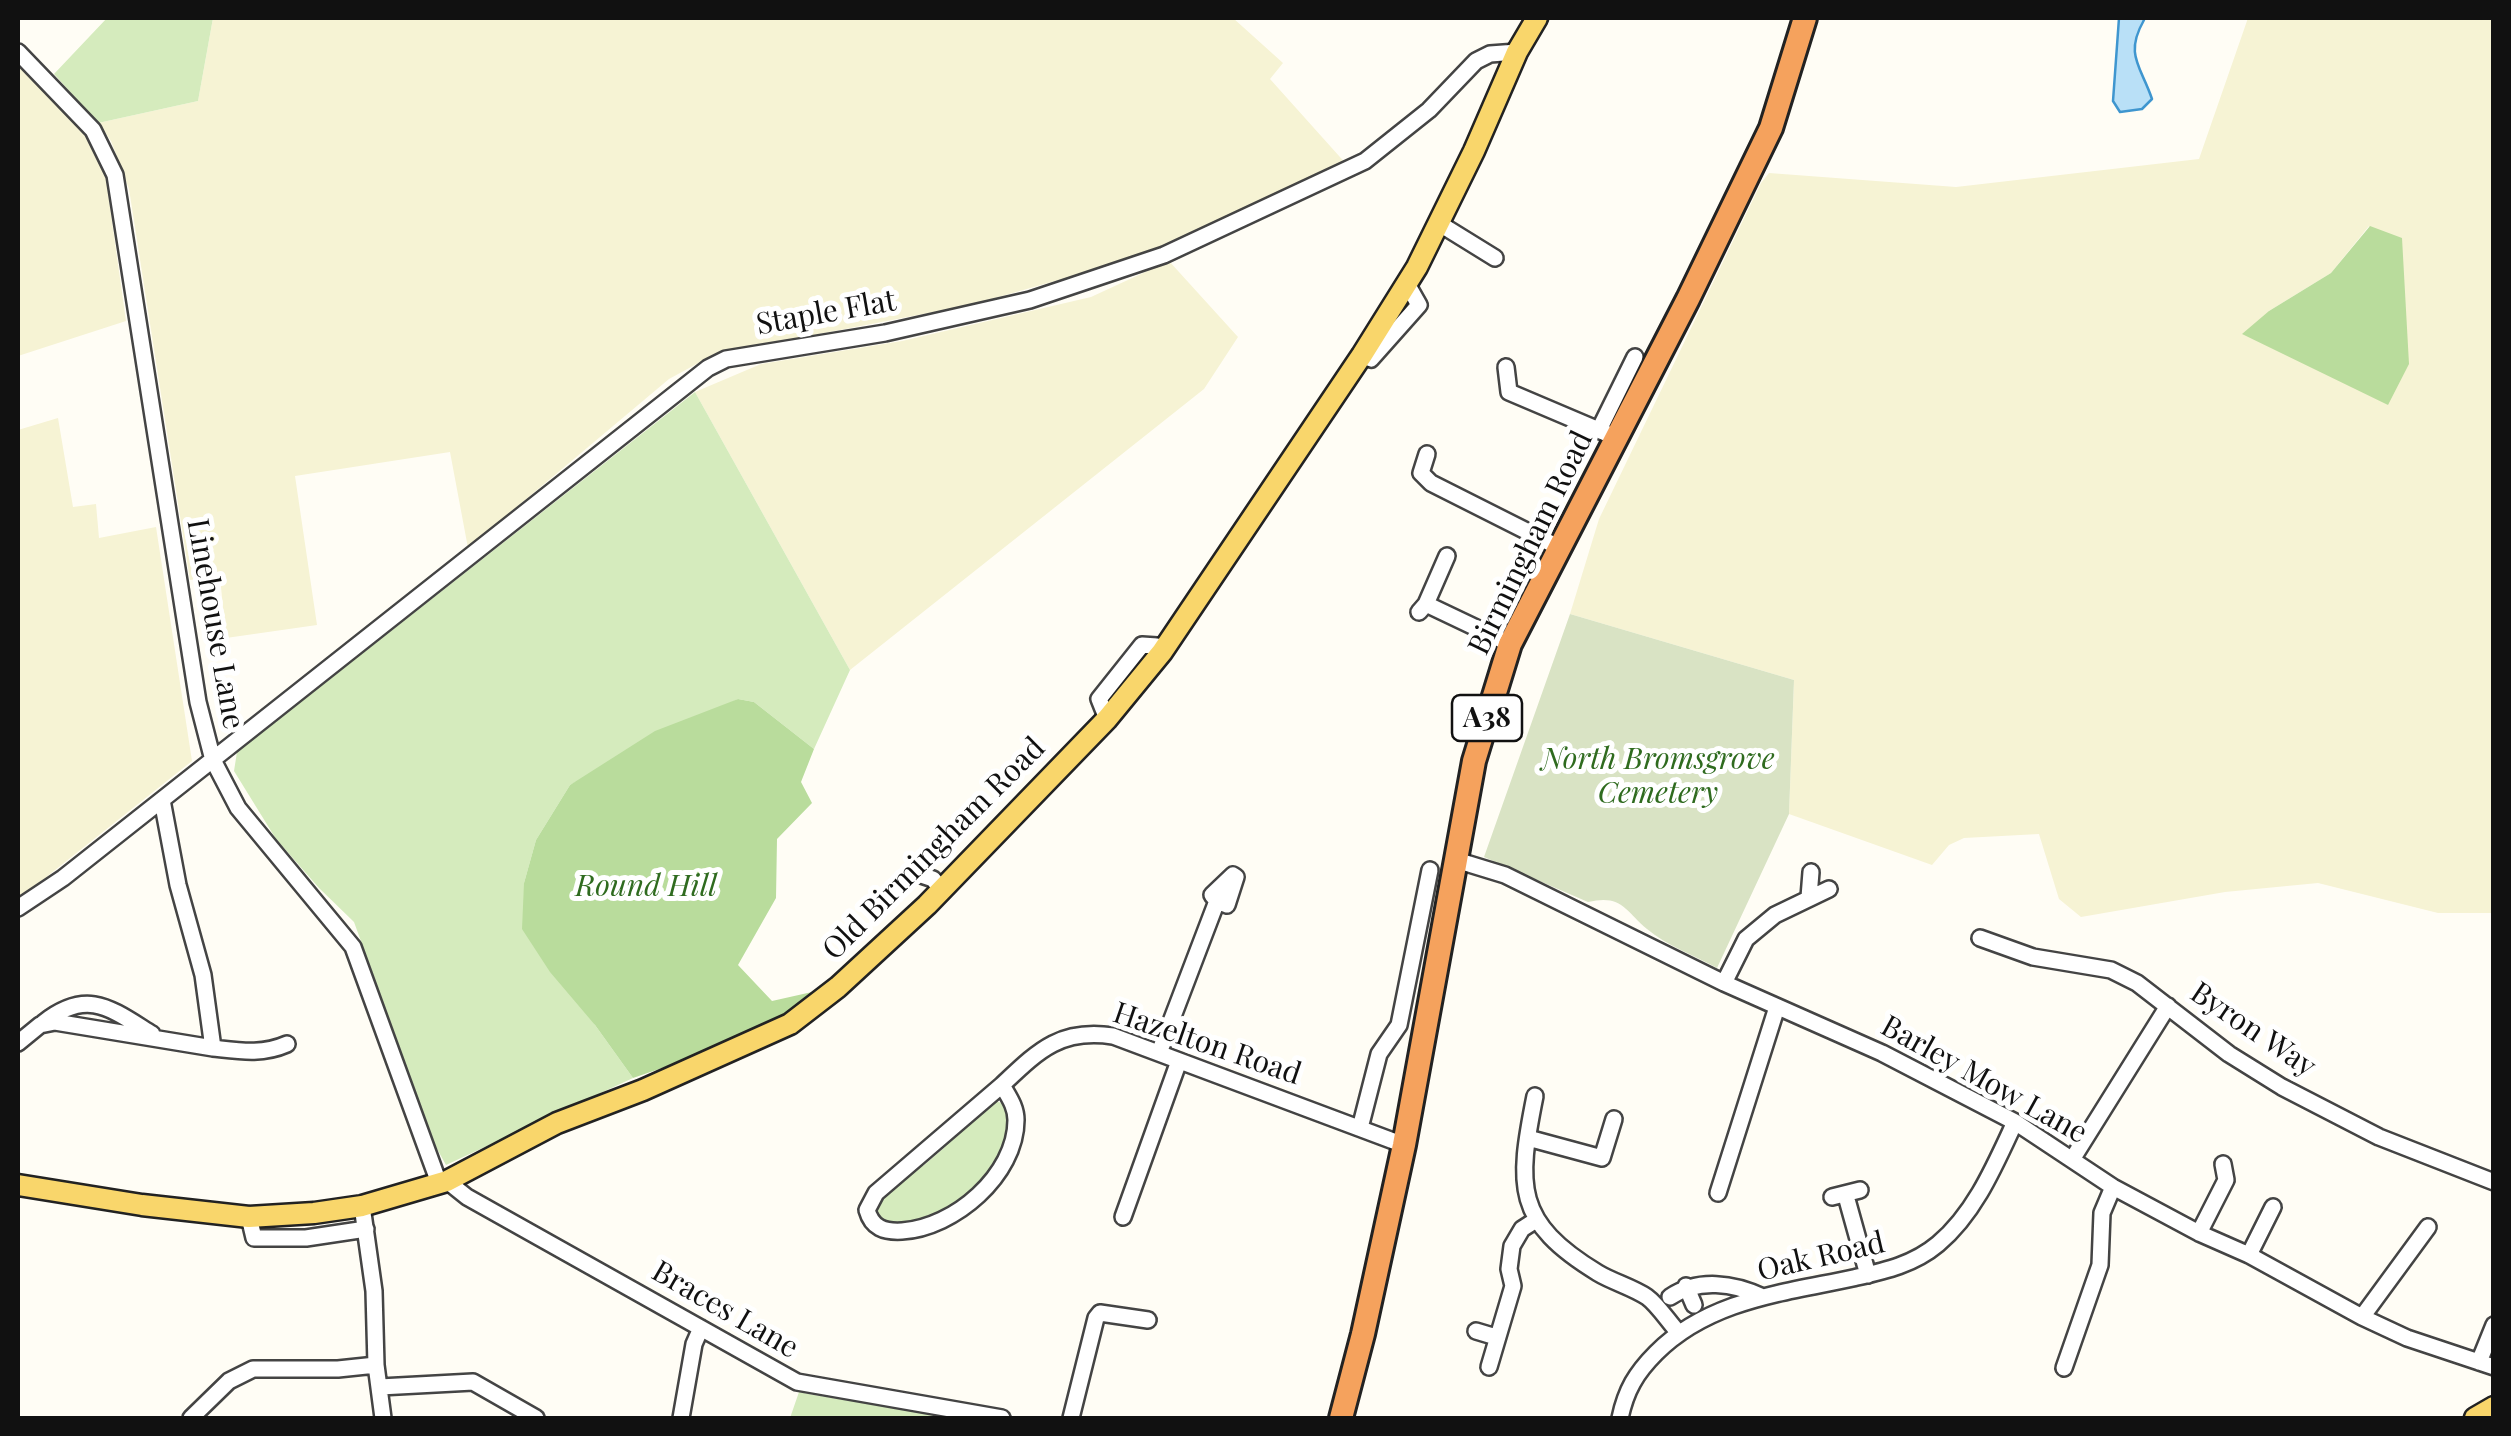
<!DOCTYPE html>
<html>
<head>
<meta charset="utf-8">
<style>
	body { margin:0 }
	#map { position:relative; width:2511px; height:1436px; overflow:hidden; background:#fffdf5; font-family:"Playfair Display",serif }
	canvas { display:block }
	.frame { position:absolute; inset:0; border:20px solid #111; pointer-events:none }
</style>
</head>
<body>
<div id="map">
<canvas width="2511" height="1436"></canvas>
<div class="frame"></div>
</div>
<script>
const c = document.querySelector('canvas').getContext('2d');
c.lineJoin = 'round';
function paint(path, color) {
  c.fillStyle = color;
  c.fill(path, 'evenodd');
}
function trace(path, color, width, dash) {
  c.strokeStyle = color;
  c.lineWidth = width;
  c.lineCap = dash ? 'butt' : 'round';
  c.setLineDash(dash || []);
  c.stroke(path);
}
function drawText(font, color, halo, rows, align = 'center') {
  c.font = font + ' "Playfair Display",serif';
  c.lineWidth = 10;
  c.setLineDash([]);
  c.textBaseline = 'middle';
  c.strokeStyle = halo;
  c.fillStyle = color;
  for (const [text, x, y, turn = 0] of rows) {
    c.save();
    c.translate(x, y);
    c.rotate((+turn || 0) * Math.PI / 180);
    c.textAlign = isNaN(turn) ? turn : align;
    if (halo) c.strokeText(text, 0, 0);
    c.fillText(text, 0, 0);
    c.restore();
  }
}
paint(new Path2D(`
	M213,18H1233L1283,63L1270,79L1348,166L1158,252L970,305L715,354L669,379L468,548L450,452L295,476L317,625L226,638L220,577L190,580L129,189L111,141L98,123L198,101Z
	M2248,18H2493V913H2438L2318,883L2225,892L2081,917L2059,899L2039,834L1964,838L1949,845L1932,865L1789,814L1794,680L1570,614L1599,519L1761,183L1769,173L1956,187L2199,159ZM2369,226L2388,405L2269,311L2331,273Z
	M18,61L78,120L104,164L126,321L18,356Z
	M1169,261L1238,337L1204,389L850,670L695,392L761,364L902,341L1091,297Z
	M58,418L73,507L96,504L99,538L156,527L192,761L30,890L18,896V430Z`), '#f6f3d4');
paint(new Path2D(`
	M107,18H213L198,101L98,123L54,74Z
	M695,392L850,670L814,749L754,702L738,699L570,785L536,840L524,883L595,1025L633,1078L446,1165L436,1147L354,922L319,888L276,839L234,771L237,752Z
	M991,1099L1009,1106L1011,1128L996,1166L983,1182L943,1217L886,1226L874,1215L877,1199L917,1164L923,1166L945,1147L947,1139Z
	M799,1392L814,1395L958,1418H790Z`), '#d5ebbd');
paint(new Path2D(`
	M2370,226L2402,238L2409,364L2388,405L2242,334L2269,311L2331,273Z
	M738,699L754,702L814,749L801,782L812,803L777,839L776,898L738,965L772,1001L812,992L775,1022L726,1046L633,1078L595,1025L550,972L522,929L524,883L536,840L570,785L655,731Z`), '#b9dc9c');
paint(new Path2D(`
	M1570,614L1794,680L1789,814L1717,968C1695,956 1666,945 1647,929C1625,910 1621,894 1588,902L1484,857Z`), '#d9e3c4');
const water = new Path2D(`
	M2119,18H2142L2144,20C2124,55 2141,66 2152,99L2142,109L2120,112L2113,101Z`);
paint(water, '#b9e0f7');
trace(water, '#3f96cf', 2.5);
const minor = new Path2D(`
	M18,52L93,130L115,175L198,702L213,760L238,808L353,947L439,1183
	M1440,224L1495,258
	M1362,355L1371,359L1419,305L1406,282
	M1506,367L1509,392L1615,437
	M1599,430L1635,357
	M1427,454L1421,473L1431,483L1560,548
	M1426,604L1510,644
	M1419,612L1426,604L1447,556
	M1107,719L1099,699L1142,645L1157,646L1162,652
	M1456,860L1505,875L1724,983L1882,1053L2015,1122L2113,1187L2199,1233L2249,1255L2362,1317L2407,1338L2494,1367
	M1809,897L1811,872
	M887,899L915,873L933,879L941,889
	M18,908L63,878L708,368L726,359L885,333L1030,300L1164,255L1365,161L1429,110L1476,61L1490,54L1517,52
	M1980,938L2033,957L2111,970L2137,983L2229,1054L2282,1087L2379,1137L2494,1182
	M1724,983L1746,939L1775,915L1829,889
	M43,1023C87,988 110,1008 152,1034
	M18,1043L40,1025L55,1022L213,1048L203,975L178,885L162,800
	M213,1048C240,1051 262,1055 287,1044
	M1159,1053L1217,901L1212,895L1233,875L1236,877L1227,905L1217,901
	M1002,1085L876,1193L867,1210C872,1228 884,1232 902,1231C954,1228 1016,1175 1016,1120C1016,1106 1008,1096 1002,1085C1038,1051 1060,1028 1113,1036L1404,1145
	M1535,1096C1517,1186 1514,1222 1598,1273C1613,1282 1632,1287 1647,1297C1658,1305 1668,1321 1678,1332
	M1360,1128L1379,1054L1399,1025L1430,870
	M1528,1138L1602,1158L1614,1119
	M2073,1158L2168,1006
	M447,1181L467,1197L797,1382L1002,1418
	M1718,1193L1777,1007
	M1846,1196L1868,1275
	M1832,1197L1860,1190
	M362,1206L374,1291L376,1365L383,1418
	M249,1217L254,1238H306L366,1229
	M1123,1217L1179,1061
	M2199,1233L2226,1180L2223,1164
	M2249,1255L2273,1207
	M1686,1286L1694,1305
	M1670,1297C1698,1278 1734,1283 1763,1297
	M2362,1317L2428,1227
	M1476,1331L1496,1337
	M2479,1362L2494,1325
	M1489,1367L1513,1286L1509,1269L1512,1246L1522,1229L1536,1220
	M2064,1368L2100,1265L2102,1213L2113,1187
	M380,1387L473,1382L536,1418
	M191,1418L229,1381L253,1369H338L376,1365
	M681,1418L694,1344L701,1328
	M1071,1418L1096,1318L1100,1313L1148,1320
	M1620,1418C1626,1390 1636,1373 1656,1353C1709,1300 1783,1293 1853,1278C1884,1271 1913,1265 1938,1244C1975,1213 1995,1165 2015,1122`);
const major = new Path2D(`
	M18,1185L142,1205L249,1217L314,1213L362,1206L447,1181L557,1123L643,1090L790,1024L838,987L927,905L1107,719L1162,652L1362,355L1417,267L1474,151L1517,52L1537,18
	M2475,1418L2494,1407`);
const highway = new Path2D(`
	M1341,1418L1363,1334L1404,1145L1474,761L1510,644L1688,299L1771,128L1805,18`);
trace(minor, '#444', 20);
trace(major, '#222', 25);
trace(highway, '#222', 28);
trace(minor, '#fff', 15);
trace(major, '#f9d66b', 20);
trace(highway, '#f5a25d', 22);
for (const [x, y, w] of [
	[1487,718,70]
]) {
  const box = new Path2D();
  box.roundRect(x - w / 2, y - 23, w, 46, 8);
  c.fillStyle = '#fff';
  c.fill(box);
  trace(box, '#111', 2.5);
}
drawText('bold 28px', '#111', null, [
	["A38",1487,718]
]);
drawText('30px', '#111', '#fff', [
	["Staple Flat",826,313,-10],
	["Birmingham Road",1531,543,-64],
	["Linehouse Lane",215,624,80],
	["Old Birmingham Road",934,849,-45],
	["Byron Way",2253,1030,34],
	["Hazelton Road",1207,1044,19],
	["Barley Mow Lane",1984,1080,29],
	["Oak Road",1821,1257,-13],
	["Braces Lane",725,1310,30]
]);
drawText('italic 30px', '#2f6b1f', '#fff', [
	["North Bromsgrove",1658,760],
	["Cemetery",1658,794],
	["Round Hill",646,887]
]);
</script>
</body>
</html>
